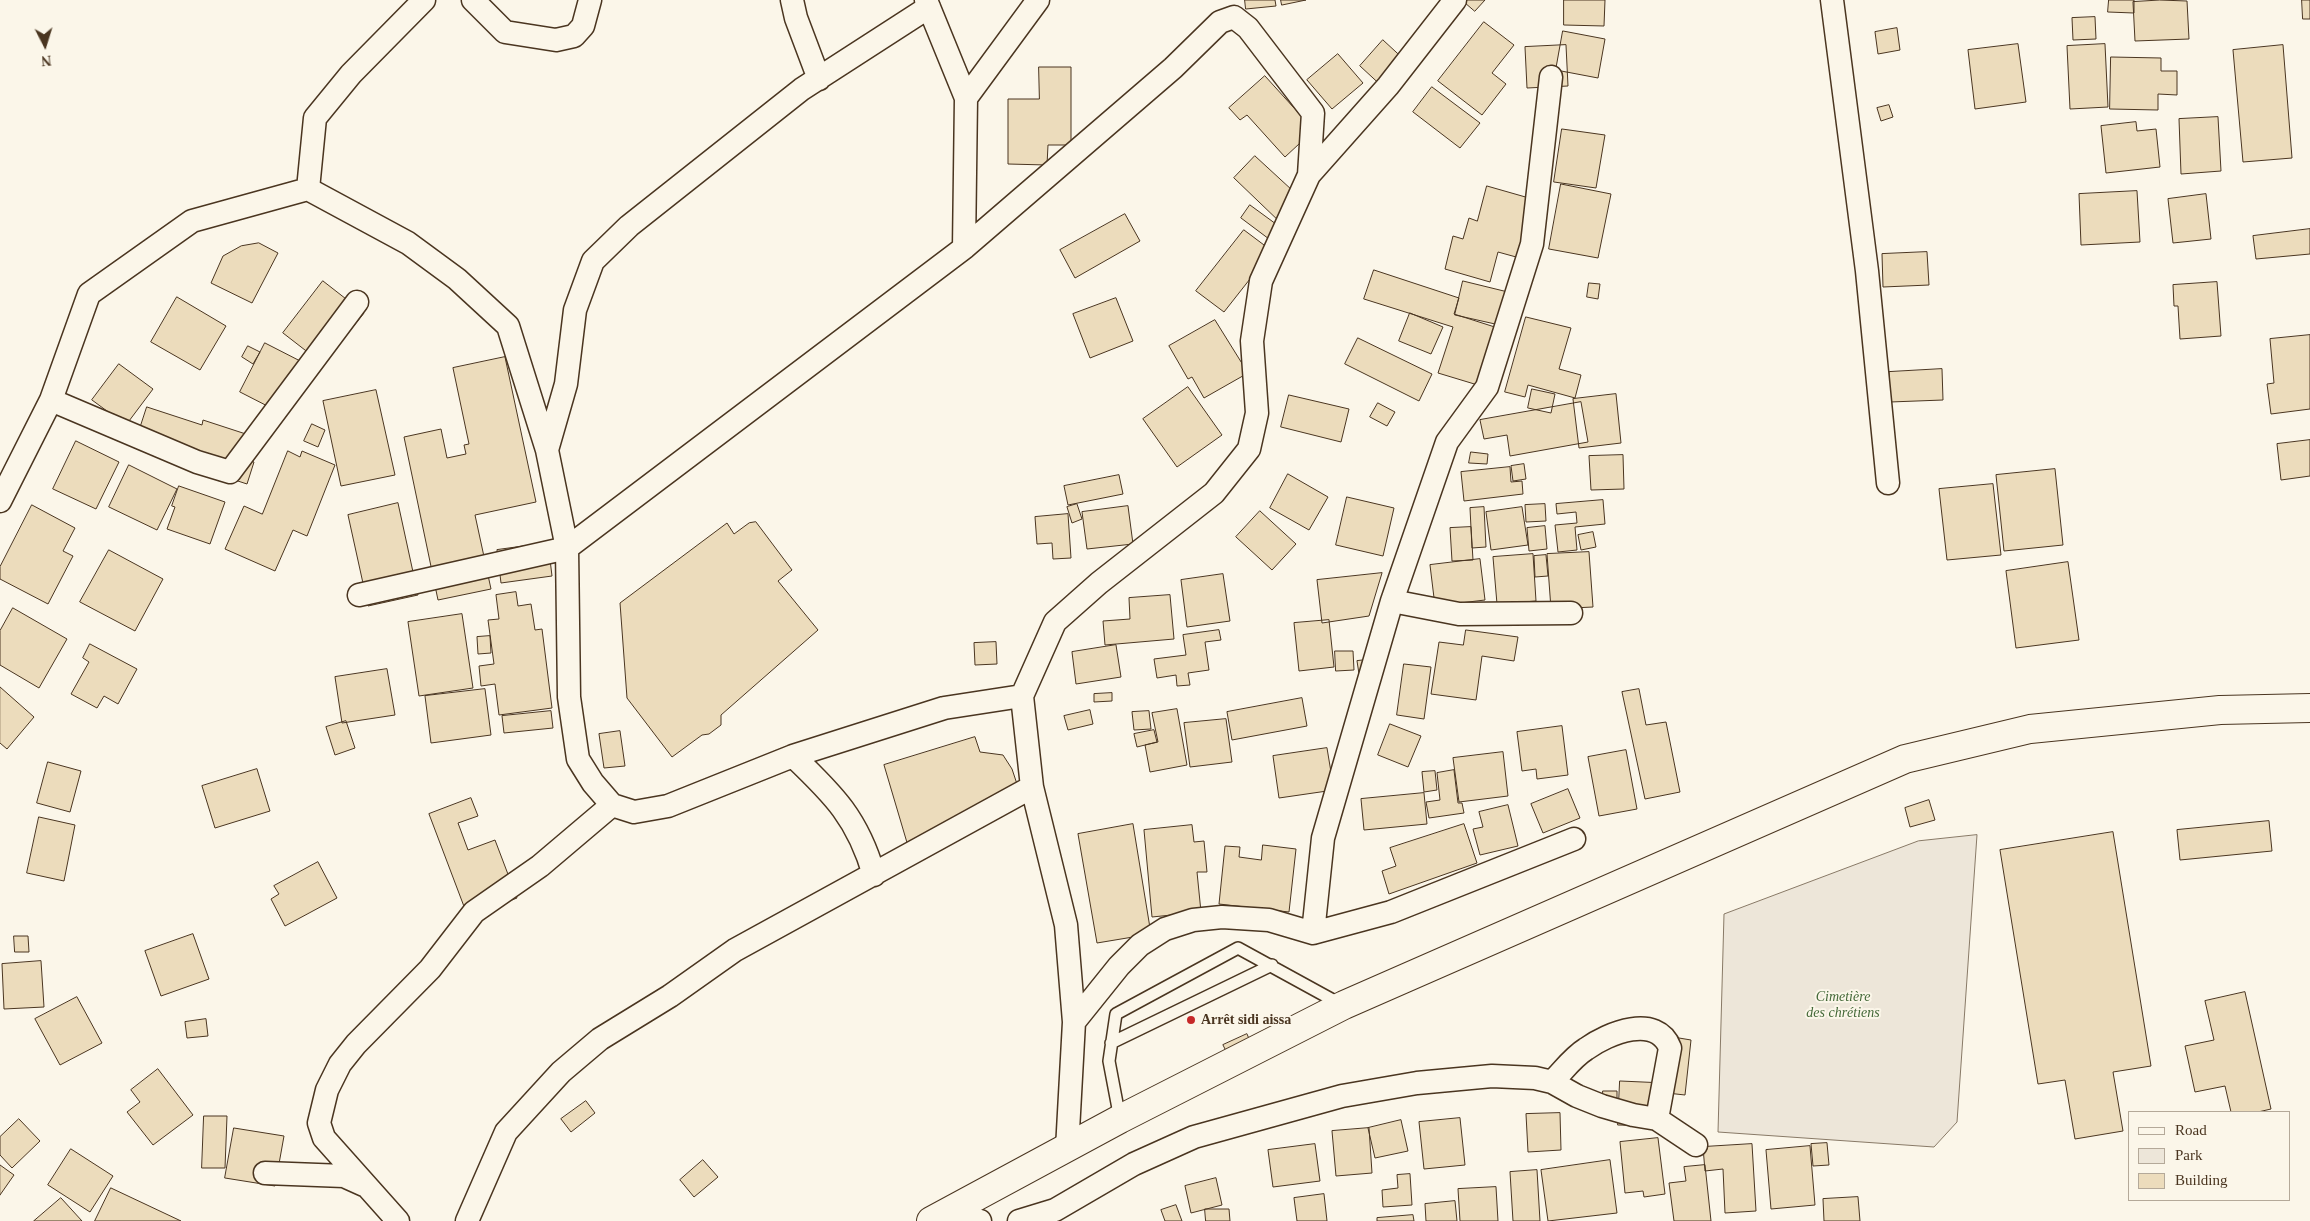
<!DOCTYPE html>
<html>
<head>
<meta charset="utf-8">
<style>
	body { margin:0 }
	#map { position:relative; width:2310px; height:1221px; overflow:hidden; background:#fbf6e9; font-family:"Times New Roman",serif }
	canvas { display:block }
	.legend { position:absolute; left:2128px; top:1111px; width:162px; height:90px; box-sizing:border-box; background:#fbf6e9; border:1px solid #b4a999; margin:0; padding:6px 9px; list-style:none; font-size:15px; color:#4a3520 }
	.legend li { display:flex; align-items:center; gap:10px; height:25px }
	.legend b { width:25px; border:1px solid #b4a999 }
	.north { position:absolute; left:20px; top:20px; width:50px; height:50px; -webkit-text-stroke:4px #fbf6e9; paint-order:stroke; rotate:175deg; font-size:14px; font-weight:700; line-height:20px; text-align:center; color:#4a3520 }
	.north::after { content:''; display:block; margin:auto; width:18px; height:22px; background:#4a3520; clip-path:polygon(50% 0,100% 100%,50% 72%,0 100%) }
</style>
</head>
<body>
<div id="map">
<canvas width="2310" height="1221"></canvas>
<ul class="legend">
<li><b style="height:6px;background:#fbf6e9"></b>Road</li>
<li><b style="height:14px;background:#ede6d9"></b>Park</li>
<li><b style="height:14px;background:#ecdcbc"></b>Building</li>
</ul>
<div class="north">N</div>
</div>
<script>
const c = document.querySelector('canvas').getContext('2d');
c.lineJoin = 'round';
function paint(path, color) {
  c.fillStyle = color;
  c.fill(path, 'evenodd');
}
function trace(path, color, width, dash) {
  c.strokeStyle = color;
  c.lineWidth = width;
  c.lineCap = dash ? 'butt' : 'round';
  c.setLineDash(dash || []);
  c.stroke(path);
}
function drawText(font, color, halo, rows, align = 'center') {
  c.font = font + ' "Times New Roman",serif';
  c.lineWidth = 4;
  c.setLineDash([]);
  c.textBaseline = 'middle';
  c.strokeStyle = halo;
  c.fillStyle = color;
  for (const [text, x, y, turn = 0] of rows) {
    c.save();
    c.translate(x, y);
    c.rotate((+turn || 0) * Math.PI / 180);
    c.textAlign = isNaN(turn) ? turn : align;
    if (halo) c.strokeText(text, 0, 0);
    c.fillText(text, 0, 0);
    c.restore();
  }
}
const green = new Path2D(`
	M1977,835L1957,1122L1934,1147L1718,1132L1724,914L1918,841Z`);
paint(green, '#ede6d9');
trace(green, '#887966', 1);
const building = new Path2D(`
	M1245,0H1275L1276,6L1246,9Z
	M1281,0H1306L1282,5Z
	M1462,0H1485L1475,11Z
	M1564,0H1605L1604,26L1564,25Z
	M2109,0H2134V13L2108,12Z
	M2160,0L2187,1L2189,39L2135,41L2133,2Z
	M2302,0H2310V19H2303Z
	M2095,17L2096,39L2073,40L2072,18Z
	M1484,22L1514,45L1492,73L1506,84L1482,115L1438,81Z
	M1897,28L1900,50L1878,54L1875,32Z
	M1563,31L1605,39L1598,78L1556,70Z
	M1383,40L1409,64L1386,90L1360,66Z
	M2018,44L2026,102L1975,109L1968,50Z
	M2105,44L2108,107L2070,109L2067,46Z
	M1566,45L1568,86L1527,88L1525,47Z
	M2283,45L2292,158L2243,162L2233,50Z
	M1338,54L1363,83L1332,109L1307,80Z
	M2111,57L2161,58V71H2177V95L2158,94V110L2110,109Z
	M1039,67H1071V145H1048L1047,165L1008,164V99H1039Z
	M1265,76L1314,130L1285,157L1247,115L1240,120L1229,108Z
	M1432,87L1480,123L1460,148L1413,112Z
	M1889,105L1893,117L1881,121L1877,108Z
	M2218,117L2221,171L2181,174L2179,119Z
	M2136,122L2137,131L2156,129L2160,167L2106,173L2101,126Z
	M1562,129L1605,135L1596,188L1554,182Z
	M1255,156L1305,202L1283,225L1234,178Z
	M1561,184L1611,194L1598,258L1549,249Z
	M1487,186L1543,202L1527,260L1498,252L1490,282L1445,269L1453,236L1463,239L1469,218L1477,221Z
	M2137,191L2140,242L2081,245L2079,194Z
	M2206,194L2211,239L2173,243L2168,199Z
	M1250,205L1291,235L1281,248L1241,218Z
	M1125,214L1140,241L1075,278L1060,250Z
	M2310,229V254L2256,259L2253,236Z
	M1244,230L1272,251L1224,312L1196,291Z
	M259,243L278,253L252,303L211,283L223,256L241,246Z
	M1927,252L1929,285L1883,287L1882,254Z
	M1374,270L1459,298L1454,314L1501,329L1481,386L1438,373L1453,327L1364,299Z
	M323,281L364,313L323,364L283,333Z
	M1463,281L1512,293L1504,326L1455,315Z
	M2217,282L2221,336L2180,339L2178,306H2174L2173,285Z
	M1589,283L1600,284L1598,299L1587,297Z
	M177,297L226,326L200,370L151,342Z
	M1116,298L1133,341L1090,358L1073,314Z
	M1410,313L1443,327L1431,354L1399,341Z
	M1526,317L1571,328L1559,369L1581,375L1575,398L1528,385L1525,397L1505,392Z
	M1215,320L1248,373L1204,398L1192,377L1188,379L1169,346Z
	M2310,335V409L2271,414L2267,384L2274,383L2270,339Z
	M1358,338L1432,374L1419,401L1345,364Z
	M265,343L308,365L283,414L240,392Z
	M248,346L260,352L253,364L242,357Z
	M505,357L536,502L475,515L491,589L438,600L404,437L441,429L447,458L466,454L464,445L469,444L453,368Z
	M119,364L153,389L126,425L92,400Z
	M1942,369L1943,400L1890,402L1889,372Z
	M1188,387L1222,435L1177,467L1143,419Z
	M1532,389L1555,394L1551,413L1528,408Z
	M376,390L395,475L341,486L323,401Z
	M1616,394L1621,443L1579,448L1573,399Z
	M1289,395L1349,409L1341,442L1281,427Z
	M1581,402L1588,442L1510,456L1507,435L1484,439L1480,420Z
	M1378,403L1395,412L1387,426L1370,417Z
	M147,407L202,425L203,420L255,437L248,460L254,462L247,484L134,447Z
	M312,424L325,430L318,447L304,441Z
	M2310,440V476L2281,480L2277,444Z
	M76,441L119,462L96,509L53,489Z
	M288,451L300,457L302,451L335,465L307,536L293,530L275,571L225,549L244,506L262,514Z
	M1471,452L1488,454L1487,464L1469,463Z
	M1623,455L1624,489L1591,490L1589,456Z
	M1524,464L1526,479L1513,481L1511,466Z
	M129,465L177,489L157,530L109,507Z
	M1510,467L1511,482L1522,481L1523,494L1464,501L1461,472Z
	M2055,469L2063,545L2004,551L1996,475Z
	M1288,474L1328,497L1309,530L1270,508Z
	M1119,475L1123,494L1068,505L1064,486Z
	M1993,484L2001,555L1947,560L1939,489Z
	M179,486L225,502L210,544L167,529L175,507L172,506Z
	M1347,497L1394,508L1383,556L1336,545Z
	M1603,500L1605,524L1575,527L1577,550L1558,552L1555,525L1577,523L1576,512L1557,514L1556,504Z
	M398,503L418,595L368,606L348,515Z
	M1077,504L1082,519L1072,523L1067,507Z
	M1545,504L1546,521L1526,522L1525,505Z
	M32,505L75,528L63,551L73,556L48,604L0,579V567Z
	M1128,506L1133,544L1087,549L1082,512Z
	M1484,507L1486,547L1472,548L1470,508Z
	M1522,507L1528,545L1491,550L1486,512Z
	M1260,511L1296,544L1272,570L1236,537Z
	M1068,514L1071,558L1053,559L1052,543L1037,544L1035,517Z
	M756,522L792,570L778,581L818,630L721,715V725L709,734L702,735L672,757L627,698L620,603L727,523L734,534L749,523Z
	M1545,526L1547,549L1529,551L1527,528Z
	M1471,527L1473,560L1452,561L1450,528Z
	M1593,532L1596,547L1581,550L1578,535Z
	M548,543L552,576L501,583L497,550Z
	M109,550L163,579L135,631L80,602Z
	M1589,552L1593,607L1551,609L1547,554Z
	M1533,554L1536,601L1497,604L1493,557Z
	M1546,555L1548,576L1535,577L1534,556Z
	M1480,559L1485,600L1435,606L1430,565Z
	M2068,562L2079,640L2016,648L2006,571Z
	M1382,573L1369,616L1322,623L1317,580Z
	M1223,574L1230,621L1187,627L1181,580Z
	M516,592L518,606L531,604L535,630L542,629L552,708L499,715L495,684L481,686L479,666L494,664L488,620L499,619L496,595Z
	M1170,595L1174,639L1105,645L1103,621L1130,619L1129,598Z
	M13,608L67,639L39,688L0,665V631Z
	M462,614L473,688L419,696L408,622Z
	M1329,620L1334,667L1299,671L1294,623Z
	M1219,630L1221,640L1205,642L1209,670L1188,673L1190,685L1177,686L1176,675L1157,678L1154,659L1186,655L1183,635Z
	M1466,630L1518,637L1514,661L1482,656L1476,700L1431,694L1439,642L1463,645Z
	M490,636L491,653L478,654L477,637Z
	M996,642L997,664L975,665L974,643Z
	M90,644L137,669L118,704L104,696L97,708L71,694L89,662L83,658Z
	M1116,645L1121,677L1076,684L1072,652Z
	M1335,651H1353L1354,670L1336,671Z
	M1375,659L1376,672L1359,674L1357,661Z
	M1404,664L1431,667L1424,719L1397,715Z
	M387,669L395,715L342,723L335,677Z
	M0,687L34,717L7,749L0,743Z
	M485,689L491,735L431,743L425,696Z
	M1639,689L1646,725L1666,722L1680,792L1645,799L1622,692Z
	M1112,693V701L1094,702V694Z
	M1302,698L1307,726L1232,740L1227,712Z
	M1177,709L1187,765L1150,772L1145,745L1158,742L1152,713Z
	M1090,710L1093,724L1068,730L1064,716Z
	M551,711L553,728L504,733L502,716Z
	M1149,711L1151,729L1134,730L1132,712Z
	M1226,719L1232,762L1190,767L1184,723Z
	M346,721L355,748L335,755L326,727Z
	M1390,724L1421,736L1408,767L1378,755Z
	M1562,726L1568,775L1537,779L1536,769L1522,771L1517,732Z
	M1154,730L1157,742L1137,747L1134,734Z
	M620,731L625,766L604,768L599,734Z
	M975,737L980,752L1003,755L1012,769L1017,784L1015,803L1002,817L908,846L884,765Z
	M1327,748L1334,790L1279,798L1273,756Z
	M1626,750L1637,809L1599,816L1588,757Z
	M1503,752L1508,796L1459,802L1453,758Z
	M48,762L81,771L70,812L37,803Z
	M257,769L270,811L215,828L202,786Z
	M1454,770L1458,803H1462L1464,813L1429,818L1426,802L1440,800L1437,773Z
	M1435,771L1437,790L1424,792L1422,772Z
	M1568,789L1580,818L1543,833L1531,804Z
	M1424,793L1427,824L1364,830L1361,799Z
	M471,798L478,816L458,823L468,850L495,840L517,898L468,917L429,814Z
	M1929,800L1935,820L1910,827L1905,808Z
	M1508,805L1518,846L1480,855L1473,829L1483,827L1479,812Z
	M39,817L75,825L64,881L27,873Z
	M2269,821L2272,851L2180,860L2177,830Z
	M1133,824L1151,934L1097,943L1078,834Z
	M1464,824L1477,863L1389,894L1382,871L1396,866L1390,848Z
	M1192,825L1194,842L1204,841L1207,872H1197L1201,912L1152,917L1144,830Z
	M2113,832L2151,1066L2113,1072L2123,1131L2075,1139L2065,1080L2038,1084L2000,850Z
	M1263,845L1296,849L1289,912L1219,904L1225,846L1240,847L1239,857L1261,860Z
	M318,862L337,898L285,926L271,899L279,894L274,886Z
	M193,934L209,979L161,996L145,951Z
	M14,936H28L29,952H15Z
	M41,961L44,1007L4,1009L2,964Z
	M2245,992L2271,1109L2258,1112H2231L2225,1086L2195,1092L2185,1046L2214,1040L2205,1001Z
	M77,997L102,1043L60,1065L35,1019Z
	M206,1019L208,1036L187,1038L185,1022Z
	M1247,1034L1253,1048L1230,1059L1223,1045Z
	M1673,1037L1691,1040L1685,1095L1667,1093Z
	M158,1069L193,1115L153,1145L127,1112L140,1102L131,1090Z
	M1620,1081L1665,1083L1663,1126L1618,1125Z
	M1603,1091H1617V1110H1603Z
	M586,1101L595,1113L571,1132L561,1119Z
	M1560,1113L1561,1150L1528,1152L1526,1114Z
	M204,1116H227L225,1168H202Z
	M1460,1118L1465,1165L1424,1169L1419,1122Z
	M19,1119L40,1141L12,1168L0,1155V1137Z
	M1401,1120L1408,1151L1375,1158L1368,1128Z
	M234,1128L284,1136L275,1186L225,1178Z
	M1369,1128L1372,1173L1336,1176L1332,1131Z
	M1658,1138L1665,1194L1644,1197L1643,1191L1625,1193L1620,1142Z
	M1827,1143L1829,1165L1813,1166L1811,1144Z
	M1315,1144L1320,1181L1273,1187L1268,1150Z
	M1752,1144L1756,1211L1725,1213L1723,1169L1705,1171L1703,1147Z
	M1810,1146L1815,1205L1771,1209L1766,1150Z
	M71,1149L113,1176L90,1212L48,1185Z
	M703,1160L718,1177L694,1197L680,1180Z
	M1610,1160L1617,1213L1548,1221L1541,1170Z
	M0,1165L14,1175L0,1195Z
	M1705,1165L1711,1221H1674L1669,1183L1686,1181L1684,1167Z
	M1537,1170L1540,1221H1513L1510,1172Z
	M1410,1174L1412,1205L1383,1207L1382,1190L1398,1188L1397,1175Z
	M1216,1178L1222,1205L1191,1213L1185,1186Z
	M1496,1187L1498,1221H1460L1458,1189Z
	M111,1188L181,1221H95Z
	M1324,1194L1327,1221H1297L1294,1198Z
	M1858,1197L1860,1221H1824L1823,1199Z
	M61,1198L82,1221H34Z
	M1455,1201L1457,1221H1426L1425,1204Z
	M1176,1205L1182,1221H1165L1161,1210Z
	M1205,1209H1229L1230,1221H1206Z
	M1413,1215L1414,1221H1377V1218Z`);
paint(building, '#ecdcbc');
trace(building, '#4a3520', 1);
const lane = new Path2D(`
	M1111,1043L1272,965
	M1120,1119L1109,1061L1116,1014L1238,948L1342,1005`);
const street = new Path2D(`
	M473,0L505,32L556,40L574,36L583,26L590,0
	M792,0L796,18L819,79
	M926,0L966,98L1038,0
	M1832,0L1867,271L1888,483
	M1309,175L1388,86L1455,0
	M308,189L408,243L457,279L508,326L547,450L567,548L569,697L578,759L593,783L612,805L634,812L668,806L793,756L944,708L1022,696L1032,787L1066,925L1074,1022L1067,1149
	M964,248L966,98
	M51,400L197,462L230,472L357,302
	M547,450L566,384L575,310L593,261L629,226L802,89L929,7
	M0,501L51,400L89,294L192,221L308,189L315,118L351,74L424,0
	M359,595L567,548L964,248L1173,68L1220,22L1234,17L1248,28L1313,113L1309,175L1261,281L1252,341L1257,413L1249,449L1214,493L1099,583L1055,622L1022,696
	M1392,601L1459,614L1571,613
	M793,756C834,795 858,819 874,875
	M1313,933L1323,838L1392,601L1447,442L1487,387L1532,244L1551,77
	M1074,1022L1119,966L1140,945L1165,929L1193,920L1222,917L1269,920L1313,933L1391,912L1574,839
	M1552,1082C1563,1071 1573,1057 1586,1049C1608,1033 1657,1013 1670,1048L1657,1119
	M265,1173L344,1176L364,1185
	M948,1211L980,1221
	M398,1221L324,1138L319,1123L327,1090L340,1064L356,1044L430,969L474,912L540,866L612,805
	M467,1221L506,1132L561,1072L600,1039L670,996L735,950L1032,787
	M1019,1221L1055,1210L1134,1164L1194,1137L1342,1096L1417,1083L1492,1076L1535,1078L1552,1082L1577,1096L1602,1106L1633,1115L1657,1119L1696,1145`);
const secondary = new Path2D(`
	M931,1221L1120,1119L1344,1005L1905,759L2030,729L2220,710L2310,708`);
trace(lane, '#4a3520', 14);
trace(street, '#4a3520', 25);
trace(secondary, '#4a3520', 30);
trace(lane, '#fbf6e9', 11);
trace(street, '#fbf6e9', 22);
trace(secondary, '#fbf6e9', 28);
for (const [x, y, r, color] of [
	[1191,1020,5,"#c62828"]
]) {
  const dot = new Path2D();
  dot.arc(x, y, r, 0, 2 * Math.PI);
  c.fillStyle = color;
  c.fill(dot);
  trace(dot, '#fbf6e9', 2);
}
drawText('italic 14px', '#436837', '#fbf6e9', [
	["Cimetière",1843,997],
	["des chrétiens",1843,1013]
]);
drawText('bold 14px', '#4a3520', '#fbf6e9', [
	["Arrêt sidi aissa",1201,1020]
], 'left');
</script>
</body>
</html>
